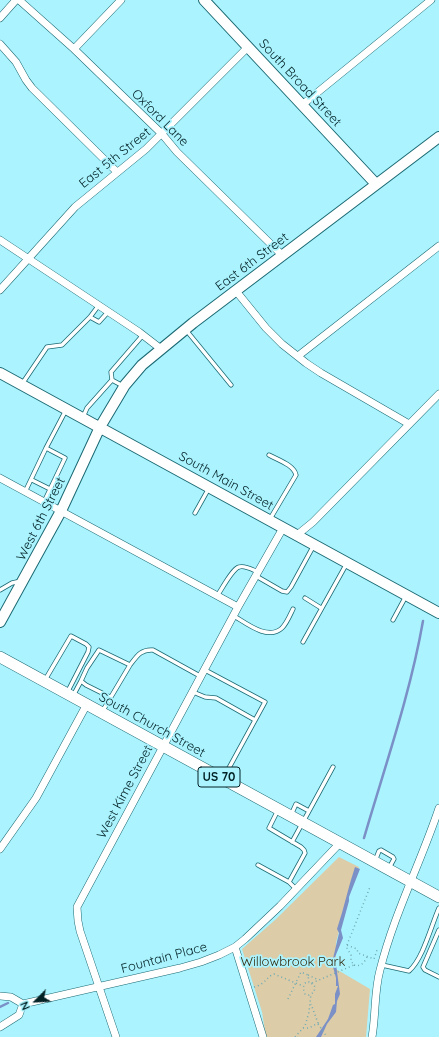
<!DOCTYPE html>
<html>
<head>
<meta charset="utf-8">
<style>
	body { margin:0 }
	#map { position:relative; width:439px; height:1037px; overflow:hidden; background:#abf4ff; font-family:Quicksand,sans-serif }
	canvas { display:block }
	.north { position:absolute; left:16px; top:981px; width:40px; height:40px; -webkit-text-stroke:3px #abf4ff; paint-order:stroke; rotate:246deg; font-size:11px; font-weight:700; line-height:16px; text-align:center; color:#022125 }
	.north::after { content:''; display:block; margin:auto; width:14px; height:18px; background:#022125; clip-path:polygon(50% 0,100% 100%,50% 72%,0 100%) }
</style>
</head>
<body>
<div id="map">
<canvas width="439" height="1037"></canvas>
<div class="north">N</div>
</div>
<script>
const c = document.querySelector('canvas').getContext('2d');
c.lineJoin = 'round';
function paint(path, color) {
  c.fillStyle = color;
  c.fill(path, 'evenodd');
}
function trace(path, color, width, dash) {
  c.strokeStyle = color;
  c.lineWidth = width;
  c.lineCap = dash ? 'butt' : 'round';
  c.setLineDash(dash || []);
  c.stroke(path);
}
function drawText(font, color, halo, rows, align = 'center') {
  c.font = font + ' Quicksand,sans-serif';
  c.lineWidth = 3.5;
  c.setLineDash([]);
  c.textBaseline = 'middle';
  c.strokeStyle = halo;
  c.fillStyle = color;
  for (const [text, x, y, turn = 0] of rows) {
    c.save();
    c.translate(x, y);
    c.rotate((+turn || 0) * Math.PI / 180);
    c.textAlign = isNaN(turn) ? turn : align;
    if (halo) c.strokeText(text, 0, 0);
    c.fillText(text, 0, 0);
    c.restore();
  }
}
paint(new Path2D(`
	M339,857L359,867L346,902L336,943V969L370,989L366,1037H266L262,1012L242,949L275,920Z`), '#dccca8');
paint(new Path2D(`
	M355,867L360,869L349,897V901L341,930L343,938L335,957L340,994L337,1001L336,1012L327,1024L321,1037H316L328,1019L333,1005L335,1004V994L338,986H336V978L332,963L339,933L337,929C344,908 348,888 355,867Z`), '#7a90c6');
trace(new Path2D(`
	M364,838C385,766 410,695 423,621
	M0,1007L8,1003`), '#7a90c6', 2.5);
const lane = new Path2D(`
	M90,317L99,322L108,312
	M186,330L231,385
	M112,380L111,372L143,335
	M22,384L47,347L62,345L90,317L99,305
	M83,417L87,408L112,380L123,386
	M46,448L66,410
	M269,455C278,460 294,465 296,475L270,519
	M32,480L50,489
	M25,492L46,448L65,458L44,502
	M195,513L209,488
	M256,576L282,591L287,592L291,587L314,545
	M0,590L12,583L21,581
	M217,596C222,589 232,569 239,567C245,565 253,570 258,572
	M305,598L321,608
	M234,616C246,623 268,641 282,628C287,623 290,615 293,609
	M393,620L406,596
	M303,642L347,563
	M130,665C137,656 141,649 153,650L200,676
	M205,670L265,702L224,777
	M45,680L71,636L86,644L89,647L88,652L68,691
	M193,692L205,697L216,698L255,720
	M73,696L81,681
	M102,712L130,665L99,650L87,668L81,681L86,685L110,697
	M278,810L269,828L301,847L304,850L305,853L289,882
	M309,811L333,767
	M291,815L296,804L309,811L292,842
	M375,861L379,851L381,850L393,857L394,859L389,868
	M258,865L289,882L296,889
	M439,930L423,967L425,970L439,977
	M382,965L409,971C423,959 431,926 439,908`);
const street = new Path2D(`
	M19,0L74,49L162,134L177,152L283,256
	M0,18L16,0
	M0,44L16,62L26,80L32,88L117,172
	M74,49L121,0
	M302,105L431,0
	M0,240L139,332L161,349
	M0,290L75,207L146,149L248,47
	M236,291L266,328L282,344L306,363L321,373L409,424
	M298,356L439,246
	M0,478L238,607
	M297,535L313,522L439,394
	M0,849L36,798L87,704
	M235,947L263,1037
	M0,996L11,997L23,1004
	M23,1004L180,968L201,962L219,955L235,947L245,939L280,906L340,843
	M0,1027L19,1015L23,1004
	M116,1037L80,931L78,921L77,907L238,607L283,528
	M372,1037C376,1015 374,992 380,970C394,914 421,862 439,808`);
const secondary = new Path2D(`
	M204,0L376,184
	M0,373L439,613
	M0,622L61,511L100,427L125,385L142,365L193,323L439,137`);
const primary = new Path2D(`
	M0,657L439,897`);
trace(lane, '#1b6973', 5);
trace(street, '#1b6973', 8);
trace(secondary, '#1b6973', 12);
trace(primary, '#1b6973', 12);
trace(new Path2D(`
	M347,945L370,887
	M354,965C361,967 364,963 367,957
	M308,975L319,980
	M312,983L354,965L351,961V955L347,948V945L357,949L358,953L374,959L377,950
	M254,987C266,984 266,977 274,974L303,986
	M288,999L301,972L308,975L309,983L313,984L315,987L314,992L309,995L305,994L303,988L305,983H309
	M318,1024L327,1037
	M303,1028H309L318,1023L311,1004
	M295,1037L305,1026L309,1012L311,994`), '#70aab2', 1.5, [1, 3]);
trace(lane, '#fff', 3.5);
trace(street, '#fff', 7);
trace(secondary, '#fff', 10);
trace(primary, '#fff', 11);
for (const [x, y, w] of [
	[219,777,42]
]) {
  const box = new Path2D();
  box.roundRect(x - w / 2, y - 10, w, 20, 3);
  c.fillStyle = '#abf4ff';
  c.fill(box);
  trace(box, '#022125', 1);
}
drawText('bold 12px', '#022125', null, [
	["US 70",219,777]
]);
drawText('13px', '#022125', '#abf4ff', [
	["South Broad Street",300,83,47],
	["Oxford Lane",160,118,45],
	["East 5th Street",115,158,-39],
	["East 6th Street",252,262,-37],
	["South Main Street",226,481,29],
	["West 6th Street",41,519,-63],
	["South Church Street",152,725,29],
	["West Kime Street",125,792,-62],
	["Fountain Place",164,958,-15]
]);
drawText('13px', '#352a0e', '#abf4ff', [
	["Willowbrook Park",293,962]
]);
</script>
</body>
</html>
